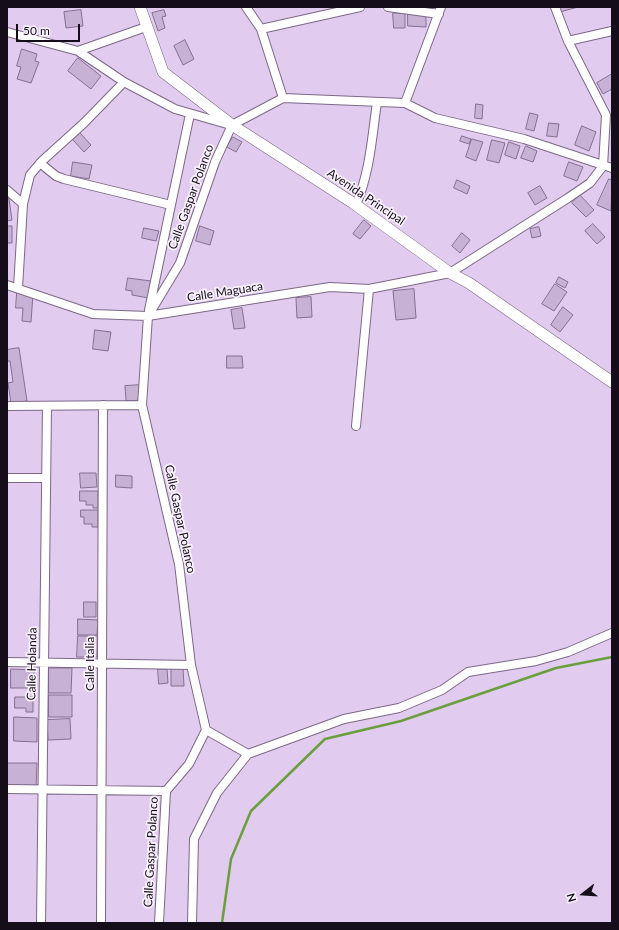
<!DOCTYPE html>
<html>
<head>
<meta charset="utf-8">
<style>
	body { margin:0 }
	#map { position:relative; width:619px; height:930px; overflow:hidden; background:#e1cbee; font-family:Lato,sans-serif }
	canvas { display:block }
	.frame { position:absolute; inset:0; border:8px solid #150e1a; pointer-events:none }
	.north { position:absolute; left:563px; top:874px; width:40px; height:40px; -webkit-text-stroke:3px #f9f2fd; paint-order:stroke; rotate:253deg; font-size:11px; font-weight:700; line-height:16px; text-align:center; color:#150e1a }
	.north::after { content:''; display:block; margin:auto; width:14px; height:18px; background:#150e1a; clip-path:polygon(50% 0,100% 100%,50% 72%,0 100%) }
	.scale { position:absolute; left:16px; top:24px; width:64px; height:18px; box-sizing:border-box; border:2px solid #150e1a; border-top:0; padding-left:5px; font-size:12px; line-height:14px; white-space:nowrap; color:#150e1a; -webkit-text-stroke:3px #f9f2fd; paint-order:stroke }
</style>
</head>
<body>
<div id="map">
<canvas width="619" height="930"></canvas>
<div class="frame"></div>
<div class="north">N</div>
<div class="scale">50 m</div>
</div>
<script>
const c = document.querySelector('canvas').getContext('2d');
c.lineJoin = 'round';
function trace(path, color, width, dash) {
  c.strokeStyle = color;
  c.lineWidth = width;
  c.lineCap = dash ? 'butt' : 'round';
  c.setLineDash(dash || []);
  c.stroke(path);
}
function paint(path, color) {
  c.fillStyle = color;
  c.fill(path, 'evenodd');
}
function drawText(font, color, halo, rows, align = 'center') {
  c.font = font + ' Lato,sans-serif';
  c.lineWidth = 3.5;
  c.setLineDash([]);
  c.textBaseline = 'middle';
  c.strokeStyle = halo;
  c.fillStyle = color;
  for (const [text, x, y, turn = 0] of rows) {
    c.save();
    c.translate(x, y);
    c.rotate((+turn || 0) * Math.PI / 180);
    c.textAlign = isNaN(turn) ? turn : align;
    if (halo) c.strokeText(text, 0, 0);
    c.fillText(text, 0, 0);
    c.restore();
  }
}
trace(new Path2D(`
	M222,923L231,859L251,811L325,739L401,721L556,668L612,657`), '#6b9f3d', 2.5);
const building = new Path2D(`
	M559,7H578L560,12Z
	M81,10L83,26L66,28L64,12Z
	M164,10L166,16L162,17L165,28L158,31L152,13Z
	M393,13H405V28H394Z
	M408,13L426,14V27L408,26Z
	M185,40L194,59L183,65L174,46Z
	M22,49L37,54L35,61L39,62L31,83L17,79L21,67L17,66Z
	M78,58L101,76L91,89L68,71Z
	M612,74V89L603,94L597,83Z
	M476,104L483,105L482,119L475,118Z
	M530,113L538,115L534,131L526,129Z
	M549,123L559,124L557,137L547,136Z
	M582,126L596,132L589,151L575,145Z
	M80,133L91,145L84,152L73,140Z
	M462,136L471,139L469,144L460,141Z
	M233,137L242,142L236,152L227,147Z
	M472,139L483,142L476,161L466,157Z
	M492,140L505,143L499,163L487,160Z
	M509,142L520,146L516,159L505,155Z
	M526,146L537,151L533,162L521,158Z
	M73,162L92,165L89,179L71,176Z
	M569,162L583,167L577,181L564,176Z
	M609,179L612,180L611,211L597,205Z
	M457,180L470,186L467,194L454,188Z
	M540,186L547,198L535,205L528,193Z
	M580,195L594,210L586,217L572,203Z
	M9,199L12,220L7,221V200Z
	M364,220L371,226L360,239L353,234Z
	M593,224L605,237L597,244L585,231Z
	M7,226H12V243H7Z
	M200,226L214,231L210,245L196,241Z
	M539,227L541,236L532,238L530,229Z
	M144,228L159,231L156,241L142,238Z
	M462,233L470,240L460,253L452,246Z
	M559,277L568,282L565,288L556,283Z
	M128,278L151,281L149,298L132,295V291L126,290Z
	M555,284L567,292L554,311L542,304Z
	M414,289L416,318L396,320L393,291Z
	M17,293L33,294L31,322L22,321L23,308H16Z
	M311,297L312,317L297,318L296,298Z
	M563,307L573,315L560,332L551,325Z
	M242,308L245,328L234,329L231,310Z
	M95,330L111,332L108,351L93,349Z
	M19,348L27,401L11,403L8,383L13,382L10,361H7V350Z
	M227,356H242L243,368H227Z
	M141,385L142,400L126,401L125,386Z
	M80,473H96L97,487L81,488Z
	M116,475L132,476V488L116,487Z
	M80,491H98V508H93V505H86V501H80Z
	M81,510H98V527H92V524H84V517H81Z
	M84,602H96V617H84Z
	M78,619L98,620L97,635H78Z
	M78,636H98L97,657H77Z
	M49,668H72L71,693H49Z
	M183,668L184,686H171V669Z
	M11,669L34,670V688H11Z
	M158,669H167L168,683L159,684Z
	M49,695H72V717H49Z
	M15,697H33V712H26V708H15Z
	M14,717L37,718V742L14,741Z
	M70,719L71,739L48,740L47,720Z
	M7,763H37L36,787L7,786Z`);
paint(building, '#c7b2d5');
trace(building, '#847090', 1);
const minor = new Path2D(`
	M246,7L261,29L283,98
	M388,7L439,14
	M261,29L360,7
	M7,32L78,51L124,82L175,109L227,124
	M568,41L612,31
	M78,51L146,27
	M405,103L441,7
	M232,125L283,98L405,103L435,118L524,139L612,168
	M40,163L56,176L64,179L171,205
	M7,190L23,204
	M356,205C370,172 372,137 377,102
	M7,285L93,314L148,316L330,287L369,289L450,273L568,198L590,183L603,166L606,115L568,41L555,7
	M18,288L23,204L30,175L42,161L84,123L124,82
	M149,310L190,114
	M7,406L142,405
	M356,426L369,289
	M7,478H46
	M7,662L191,665
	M206,730L248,754
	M7,789L166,791
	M41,923L47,406
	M101,923L103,405
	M159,923L166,791L189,764L206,730L191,665L179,564L142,405L148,316L180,263L215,162L232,125
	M192,923L194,839L217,793L248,754L344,719L399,708L442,690L468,672L536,661L568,652L612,633`);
const major = new Path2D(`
	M140,7L163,72L232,125L353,203L450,273L469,283L612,382`);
trace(minor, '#7c6888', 10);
trace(major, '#7c6888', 12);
trace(minor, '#fff', 8);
trace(major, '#fff', 11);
drawText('12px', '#150e1a', '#f9f2fd', [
	["Calle Gaspar Polanco",191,197,-70],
	["Avenida Principal",366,197,34],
	["Calle Maguaca",225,292,-9],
	["Calle Gaspar Polanco",180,519,78],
	["Calle Holanda",32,664,-89],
	["Calle Italia",90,664,-90],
	["Calle Gaspar Polanco",151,852,-87]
]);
</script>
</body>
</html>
